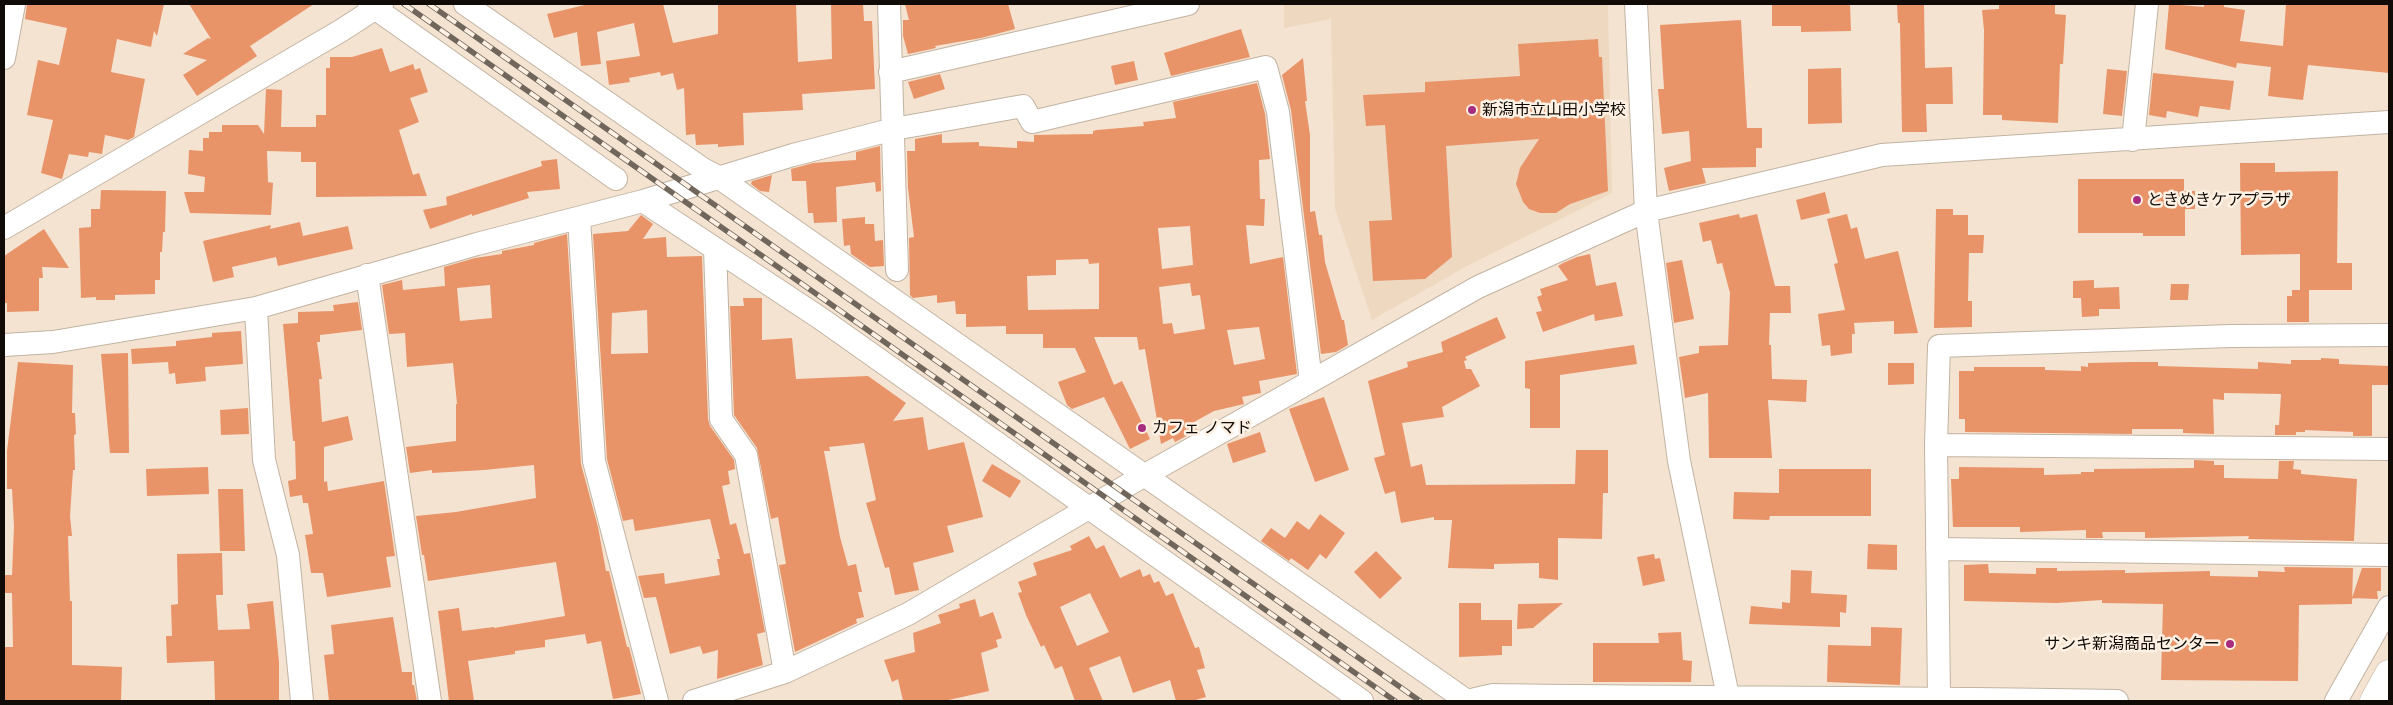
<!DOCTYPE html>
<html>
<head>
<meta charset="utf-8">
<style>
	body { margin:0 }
	#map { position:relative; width:2393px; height:705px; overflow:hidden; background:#f4e3d1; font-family:Karla,sans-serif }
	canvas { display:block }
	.frame { position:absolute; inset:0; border:5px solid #100b06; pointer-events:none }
</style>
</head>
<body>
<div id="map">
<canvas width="2393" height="705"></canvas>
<div class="frame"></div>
</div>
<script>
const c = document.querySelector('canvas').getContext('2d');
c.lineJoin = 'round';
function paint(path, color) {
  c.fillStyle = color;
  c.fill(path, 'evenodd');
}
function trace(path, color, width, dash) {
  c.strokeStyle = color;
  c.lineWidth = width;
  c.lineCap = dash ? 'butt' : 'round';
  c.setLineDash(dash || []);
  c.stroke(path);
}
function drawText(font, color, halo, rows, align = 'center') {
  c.font = font + ' Karla,"Noto Sans JP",sans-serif';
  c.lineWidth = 5;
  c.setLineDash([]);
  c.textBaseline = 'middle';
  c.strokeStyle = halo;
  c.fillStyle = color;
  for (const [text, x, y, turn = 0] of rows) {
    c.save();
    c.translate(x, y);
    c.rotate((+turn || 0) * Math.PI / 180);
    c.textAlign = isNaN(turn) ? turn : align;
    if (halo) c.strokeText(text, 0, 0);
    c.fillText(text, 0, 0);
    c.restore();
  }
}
paint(new Path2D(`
	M1284,4H1608L1612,193L1467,266L1372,320L1335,208L1331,19L1284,28Z`), '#eed8c0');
paint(new Path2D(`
	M27,4H164L157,36L154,31L151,47L117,39L111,72L145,79L134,137L128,140L105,135L102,154L89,152L88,157L69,154L62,179L41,173L53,120L27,115L38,60L59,65L67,28L25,19Z
	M189,4H314L250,46L257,56L197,96L183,75L207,60L183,54L208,38L211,39Z
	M589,4H663L673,43L718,34V4H796L798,62L832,59L831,4H863L864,21H872L875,89L802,94L803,110L743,113L744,145L718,147V144L696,145L695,134L686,135L684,88L677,90L673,73L661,76L660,72L629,78L630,82L609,85L606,61L640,56L634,23L597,32L601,64L581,66L577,32L554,38L547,14Z
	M905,4H1008L1015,29L981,38L935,46L936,48L908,54L903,36V20H909Z
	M1772,4H1850L1851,31L1801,32V26H1772Z
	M1897,4H1924L1925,68L1952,67L1953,104H1926L1927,132H1902L1900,23H1898Z
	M1999,4H2055V14L2066,15L2063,64H2060L2058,123L2002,120V115H1983L1984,30L1982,10L1999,9Z
	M2169,4L2204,7V4H2224V7L2245,10L2240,41L2283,46L2286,4H2389V73L2308,65L2303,100L2268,96L2271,67L2237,63L2236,68L2165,49Z
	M1741,20L1747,128H1762V148H1756V167L1702,168L1706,183L1669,191L1664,168L1691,161L1689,131L1662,134L1658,89H1664L1660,25Z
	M1241,29L1250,57L1171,76L1164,53Z
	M1598,39L1599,57H1602L1608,191L1570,204L1556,213H1540L1529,209L1523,202L1516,184L1520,168L1539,139L1446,146L1452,257L1425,279L1373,281L1369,221L1392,220L1385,125L1366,126L1363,95L1425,92V82L1520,76L1518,44Z
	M382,48L390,72L413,64L415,70L420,68L428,92L410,98L419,122L399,130L413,175L419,173L427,196L316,197V162H301V152L267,151L268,182L273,183L271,215L190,213L184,192H204L205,177L188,174L189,150L203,151V138H209V132H222V125H258L264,134L266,89L282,90L281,127H316V115H326V68H330V57H352Z
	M1303,58L1307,101H1305L1310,135V212L1315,211L1319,235H1322L1325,262L1342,320H1344L1348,345L1336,352L1321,354L1291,110L1282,75Z
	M1134,61L1138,80L1115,85L1111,66Z
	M1841,68L1842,123L1808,124V69Z
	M2107,69L2127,71L2122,116L2103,114Z
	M2153,73L2234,81L2230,110L2200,106L2198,117L2167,111L2166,118L2149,115Z
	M940,74L945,89L914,99L908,82Z
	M1257,83L1265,114L1270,159L1259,160L1260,199H1265L1264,226L1246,225L1250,264L1283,257L1297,374L1259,381L1261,393L1242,397L1244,404L1214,411L1194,422L1198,430L1175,442L1173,438L1161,444L1145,349L1139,350L1137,337H1094L1114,385L1122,381L1150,439L1130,449L1104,397L1072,409L1067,405L1058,382L1086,372L1075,348H1043V334H1006V326L966,327V314H956L955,301L937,303V295L913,298L910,295L909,238L914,237L908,188L907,151H915V139L942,134V143L979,142V146L1017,148V141L1034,142V135L1093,134V131L1097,130L1144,126L1143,122L1176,118L1173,102ZM1190,226L1193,265L1162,269L1158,228ZM1088,259L1089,264L1099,263V309L1028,310L1027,276L1056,275V260ZM1190,283L1192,296L1200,295L1205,329L1174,334L1172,323L1163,324L1159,287ZM1259,327L1265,359L1234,365L1227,330Z
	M880,146L881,191L876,192L875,182L836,187L837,222L814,223L813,213H808L806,181H792L791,169L813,163L856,160V152Z
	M557,159L560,189L527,192L529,198L472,216V214L430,229L423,210L447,205L446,197L542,166L541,161Z
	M2240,163H2275V172L2338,171L2337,263H2352V290H2300V254L2241,255Z
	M772,175L769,192L760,191L751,184L752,181Z
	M2078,179H2184V191H2195V209H2185V236H2143V233H2078Z
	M101,190L166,191L165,232H163L162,252H160V280H155V294L115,295V300H96V297L81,298L79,228L91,227V209H100Z
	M1825,192L1830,213L1801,220L1796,200Z
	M1936,209H1953V215H1968V235H1984L1983,253H1969L1968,301H1972V327L1934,328Z
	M1739,214L1740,218L1757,214L1775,286H1790L1791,313H1770L1769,345H1771L1772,379L1807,380L1806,402L1768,400L1772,458H1709L1708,393L1685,398L1679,357L1699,353V346L1728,345L1730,293L1722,263L1717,264L1711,240L1703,242L1699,223Z
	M1847,214L1851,229L1857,227L1865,259L1898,251L1918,333L1894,334V321L1854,323L1855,334H1852V353L1831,356L1830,345L1822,346L1818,314L1845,310L1834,264L1838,263L1827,219Z
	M641,215L653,224L643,239L666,237L667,257L702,256L708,419L710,426L734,460L735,469L728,471L730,484L722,486L730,525L736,523L744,554L750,553L765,632L757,634L763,665L717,679L718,650L703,654L700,646L670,654L656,597L644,598L638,576L664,573L665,584L720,575L717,559H720L710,519L635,531L633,519L623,521L607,459L593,234L628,231ZM647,310L648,353L611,354L612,313Z
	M865,217V224H874L875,241L883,240L884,266L870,267L851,254L850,245L844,246L842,219Z
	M300,222L303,236L348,226L353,249L278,266L276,257L232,267L234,277L213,282L203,241L271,225L270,229Z
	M44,229L69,268L42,267L43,278H39V311L7,312V303H4V256Z
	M567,234L581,464L598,527L606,571H609L627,647H629L641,694L613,699L601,641L587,644L585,634L545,640V647L515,651V654L468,661L474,701H449L438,611L459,608L462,631L494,627V628L565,616L556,562L428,581L424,555H422L416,516L456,512L536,498L534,465L484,470L432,473V470L410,473L406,447L456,441V404H457L453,363L407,367L405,333L389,334L382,285L402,280L403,290L445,286L444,267L475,258L502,254V251L534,245V243ZM490,285L492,318L460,321L457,288Z
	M1590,254L1596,286L1616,282L1623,316L1595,321L1594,314L1543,332L1536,312L1542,311L1537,297L1542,295L1540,289L1568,280L1558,266L1563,263L1577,257Z
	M1682,260L1694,319L1674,323L1666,263Z
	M2094,280V288L2119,287L2120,309H2099V316L2082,317L2081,298H2073V281Z
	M2171,284H2189L2188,300H2170Z
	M2292,290H2309V322H2287V296H2292Z
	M743,298H762V340L792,338L796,379L868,376L906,403L893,421L923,417L928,450L964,442L983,517L947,526L954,552L913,563L919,590L895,595L889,567L885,568L866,503L876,500L864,443L829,447L830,451H824L840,537L848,566L856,564L862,592H858L864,617L856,619L857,623L795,652L779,565L786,564L778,517L771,519L757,448L734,415L730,306H744Z
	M358,302L362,330L320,335V342H317L322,379H319L322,422L348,416L353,440L324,447V482L327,481L328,491L384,481L395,556L386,557L391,587L327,597L323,573H311L305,535L313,534L308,503H303L302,495L290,497L288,481L296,479L295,441H293L283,324L298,323V312L334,311L333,305Z
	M1497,317L1506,338L1465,357L1467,360L1464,361L1466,369H1471L1480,386L1442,407L1444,417L1402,423L1411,467L1422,464L1426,485L1575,484L1576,450H1608V493H1603L1602,539L1558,538V580L1539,578V563L1494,564V569L1448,568L1452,520H1434V517L1401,523L1395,491L1385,494L1374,458L1385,455L1368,381L1408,367L1407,362L1443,352L1441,342Z
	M241,331L243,364L205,367L206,381L176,384L175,373L169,374L168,362L132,364L131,349L176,346V341L212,337V333Z
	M1634,345L1637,364L1560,375V428H1530V389L1525,388V361Z
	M128,353L129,453H110L101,354Z
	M2321,358L2339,359V364L2389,366V385H2372V436H2353V432L2305,430V432H2296V435H2275V425H2279L2281,394L2224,393V400L2213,399L2214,434L2183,433V429H2132V434L1965,432V419H1959V371H1974V367H2045V370L2081,371V366L2088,367V363L2132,362H2158V366L2258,369V362L2291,364V360H2321Z
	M18,362L73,365L72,413H75L76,434L74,435L75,470H73L70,516L72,536H68L70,601H72V665L122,667L121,701H4V647H13L12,593H4V575H12L14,526L12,489H7V451Z
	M1888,363H1914V384L1888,385Z
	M1324,397L1349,470L1315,482L1289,409Z
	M248,408L249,434L221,435L220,410Z
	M1260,432L1266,452L1233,463L1227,444Z
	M2194,460L2214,461V465H2224V478L2278,479L2279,461H2294L2293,469L2301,470V474L2357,479L2354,541L2248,539L2249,536L2145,538V532H2102L2103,538H2086V530L2020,532V527H1953L1951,479H1959V467L2044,468V475L2081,474V472H2094V469L2194,468Z
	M992,464L1021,481L1010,498L982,481Z
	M208,467L209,494L147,496L146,469Z
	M1779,469H1871V516H1770L1769,520L1733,519L1734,492L1779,493Z
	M218,489H243L245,551H220Z
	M1320,514L1345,533L1326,559L1320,554L1308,570L1291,558L1289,561L1261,541L1271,528L1285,538L1297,521L1309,530Z
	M1089,536L1096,549L1104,545L1120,578L1140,569L1143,577L1150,574L1154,583L1159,581L1166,596L1173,593L1195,648L1199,647L1205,668L1197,670L1206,697L1192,701H1176L1170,680L1133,693L1120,656L1089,668L1103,701H1075L1062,666L1055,669L1044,645L1041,647L1026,615L1018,593L1022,592L1018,582L1037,575L1033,563L1072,550L1070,546ZM1090,593L1109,632L1077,646L1060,607Z
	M1868,544L1897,545V570L1867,569Z
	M1376,551L1402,578L1380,599L1354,572Z
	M222,553L223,595H216L218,630L250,629L247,604L273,601L279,662V701H215L214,661L167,663L166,636H172L171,605L178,604L177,554Z
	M1654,554L1655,559L1660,558L1665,581L1643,586L1637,557Z
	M1988,564L1989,573L2036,574V568H2057V571L2125,570V573L2210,571V576L2258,577V571L2285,572L2284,567L2353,568L2352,604L2299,605L2298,681L2161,680L2163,604L2102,603V600L2057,603L1964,601V565Z
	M2362,568H2381V591H2377L2378,599L2352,598Z
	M1791,570L1812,571L1811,593L1847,595L1846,613L1840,612V627L1749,624L1751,606L1782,609V602L1790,603Z
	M975,599L980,617L993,612L1002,638L996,640L998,647L981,653L989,691L944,701H903L898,679L892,682L884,660L915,652L913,633L941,623L938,615L960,608L959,604Z
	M1459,603H1481V620H1512V646H1502V655L1459,657Z
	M1563,603L1533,628L1517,629L1518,604Z
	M393,617L402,672H412V685H414L417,701H329L324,655L334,654L331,625Z
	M1871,627L1902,628L1900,685L1827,682L1828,645L1871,646Z
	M1681,632L1683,660L1692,661L1691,682H1593V643H1659L1658,633Z`), '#e99369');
const minor = new Path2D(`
	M369,4L616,179
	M465,4L703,169L718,177L1467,701
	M889,4L897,270
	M1636,4L1646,211L1679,461L1729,701
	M4,58L14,4
	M890,72L1188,4
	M2133,140L2147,4
	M643,201L820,318L1362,701
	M579,218L594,461L657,701
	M4,228L342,30L382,4
	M715,249L721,419L746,455L785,672
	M367,275L430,701
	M256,308L264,460L288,555L302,701
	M4,345L53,342L256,308L477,244L643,201L793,155L894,129L1023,106L1032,122L1266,67L1278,112L1311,381
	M1936,445L2389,449
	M1937,549L2389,555
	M1939,698L1936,445L1939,346L2231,336L2389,335
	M694,701L785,672L908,614L1145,475L1478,287L1646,211L1882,155L2389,122
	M1467,701L1493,695C1701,698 1909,697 2117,701
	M2336,701L2389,607`);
const highway = new Path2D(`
	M2374,701L2389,674`);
trace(minor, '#c2b3a2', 24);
trace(highway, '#c2b3a2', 29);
trace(minor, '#fff', 22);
trace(highway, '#fff', 28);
const rail = new Path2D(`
	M404,4L1395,701
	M429,4L1420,701`);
trace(rail, '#70665c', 5.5);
trace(rail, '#fef1e3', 4, [11]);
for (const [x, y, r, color] of [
	[1472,110,5,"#a82d81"],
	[2137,200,5,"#a82d81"],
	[1142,428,5,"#a82d81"],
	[2230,644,5,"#a82d81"]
]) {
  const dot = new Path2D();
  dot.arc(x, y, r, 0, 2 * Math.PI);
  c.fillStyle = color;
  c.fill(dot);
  trace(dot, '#fef1e3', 2);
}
drawText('16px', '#100b06', '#fef1e3', [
	["新潟市立山田小学校",1482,110],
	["ときめきケアプラザ",2147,200],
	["カフェ ノマド",1152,428],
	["サンキ新潟商品センター",2220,644,"right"]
], 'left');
</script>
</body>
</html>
